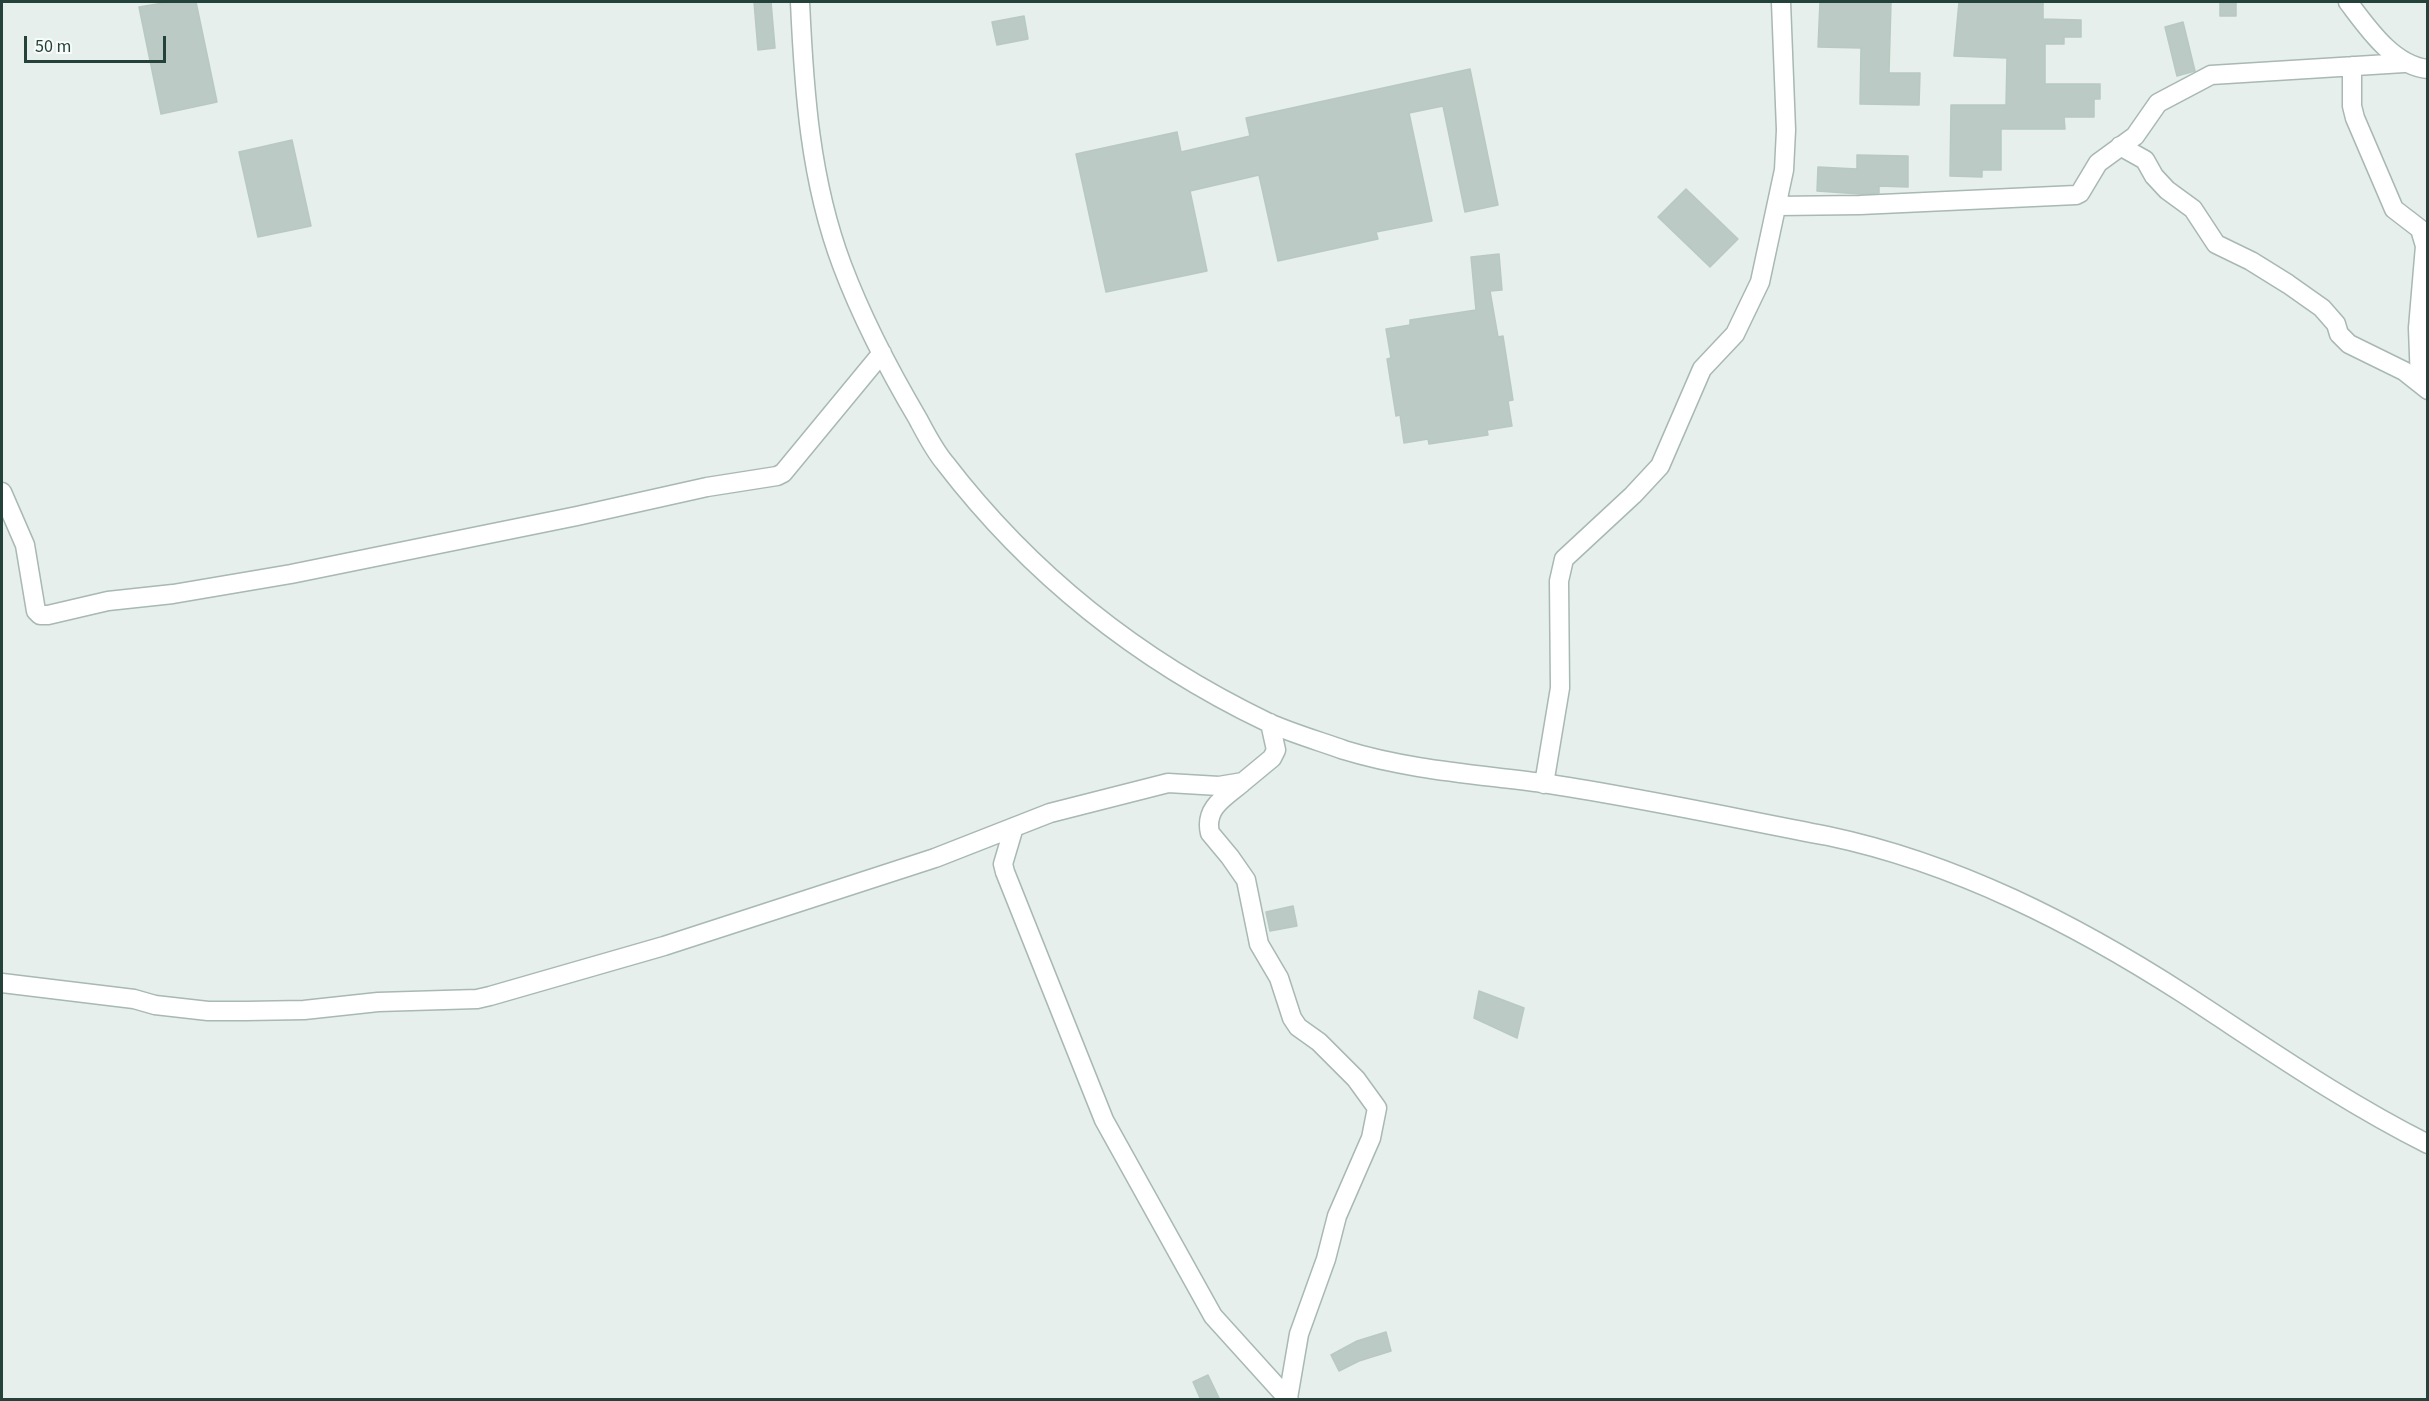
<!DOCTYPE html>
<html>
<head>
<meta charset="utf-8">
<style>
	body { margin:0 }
	#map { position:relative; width:2429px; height:1401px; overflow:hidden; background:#e6efeb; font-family:"Source Sans 3",sans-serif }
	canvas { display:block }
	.frame { position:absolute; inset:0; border:3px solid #24423a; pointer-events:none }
	.scale { position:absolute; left:24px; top:36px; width:142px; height:27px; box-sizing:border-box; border:3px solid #24423a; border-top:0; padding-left:8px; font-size:18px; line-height:21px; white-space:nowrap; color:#24423a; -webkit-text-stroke:4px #f7fbf9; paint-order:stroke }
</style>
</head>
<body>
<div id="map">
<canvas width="2429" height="1401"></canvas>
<div class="frame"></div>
<div class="scale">50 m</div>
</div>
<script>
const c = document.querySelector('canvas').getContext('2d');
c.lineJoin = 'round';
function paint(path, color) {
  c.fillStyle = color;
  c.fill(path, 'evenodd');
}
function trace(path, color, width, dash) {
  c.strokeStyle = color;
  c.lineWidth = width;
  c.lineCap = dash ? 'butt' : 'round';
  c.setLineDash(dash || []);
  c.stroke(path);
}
const building = new Path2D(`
	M169,2H196L217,102L161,114L139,7Z
	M754,2H771L775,48L758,50Z
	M1820,2H1891L1889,73H1920L1919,105L1860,104L1861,48L1818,47Z
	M1959,2H2043V19L2081,20V37H2064V44H2045V84H2100V99H2094V117H2064L2065,129H2001V170H1982V177L1950,176L1951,105H2006L2007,58L1954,56Z
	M2220,2H2236V16H2220Z
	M1024,16L1028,39L997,45L992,22Z
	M2183,22L2195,71L2177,76L2165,27Z
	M1470,69L1498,205L1465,212L1443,106L1409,113L1432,221L1376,232L1378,239L1278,261L1259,175L1190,191L1207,271L1106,292L1076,154L1177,132L1181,152L1250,136L1246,118Z
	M292,140L311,226L258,237L239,152Z
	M1857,155L1908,156V187L1879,186V193L1860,194L1817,191L1818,167L1857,169Z
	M1686,189L1738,239L1710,267L1658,217Z
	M1499,254L1502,290L1490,291L1498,337L1503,336L1513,400L1508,401L1512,426L1487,430L1488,435L1429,444L1428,439L1404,443L1400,415L1396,416L1387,359L1391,358L1386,329L1410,325V320L1476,310L1471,257Z
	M1293,906L1297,926L1270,931L1266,912Z
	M1479,991L1524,1008L1517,1038L1474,1018Z
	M1386,1332L1391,1351L1359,1361L1339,1371L1331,1355L1357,1341Z
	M1208,1375L1220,1400H1201L1193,1382Z`);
paint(building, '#bbcac4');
trace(building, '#b8c9c2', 1.5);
const street = new Path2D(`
	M800,2C804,91 810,180 842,265C862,318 889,370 918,419C926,434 934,450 945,463C1031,575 1140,661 1267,722C1291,733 1319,741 1344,750C1409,770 1476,774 1542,783C1638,797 1733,818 1828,836C1956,863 2075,924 2184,994C2264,1046 2342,1101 2428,1144
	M2348,2C2367,27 2393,66 2428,69
	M2352,66V106L2355,118L2394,209L2420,229L2425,246L2418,328L2420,382
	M2120,146L2145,160L2154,176L2167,190L2193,209L2216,244L2251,261L2288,284L2322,308L2336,324L2339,334L2349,344L2404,371L2428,390
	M1777,206L1860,205L2076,195L2080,193L2098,163L2135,136L2158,103L2211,75L2404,63
	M2,492L25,545L36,611L40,615H48L108,601L173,594L291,574L577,516L707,487L777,476L783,473L882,353
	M1242,783C1225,797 1204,808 1210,833L1230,857L1246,880L1259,944L1279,978L1292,1018L1298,1027L1319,1042L1356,1079L1377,1108L1371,1138L1337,1216L1326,1259L1299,1334L1288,1398L1285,1400
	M1544,784L1560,688L1559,581L1564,559L1633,495L1660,466L1702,369L1735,334L1760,282L1784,170L1786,130L1781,2
	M1014,827L1003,864L1005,872L1104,1120L1213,1316L1289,1400
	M2,983L134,999L155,1005L208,1011H246L304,1010L378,1002L477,999L490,996L664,946L935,858L1050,813L1168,783L1219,786L1243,782L1272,758L1276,750L1270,723`);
trace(street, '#a8b8b2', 21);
trace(street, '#fff', 18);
</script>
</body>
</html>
